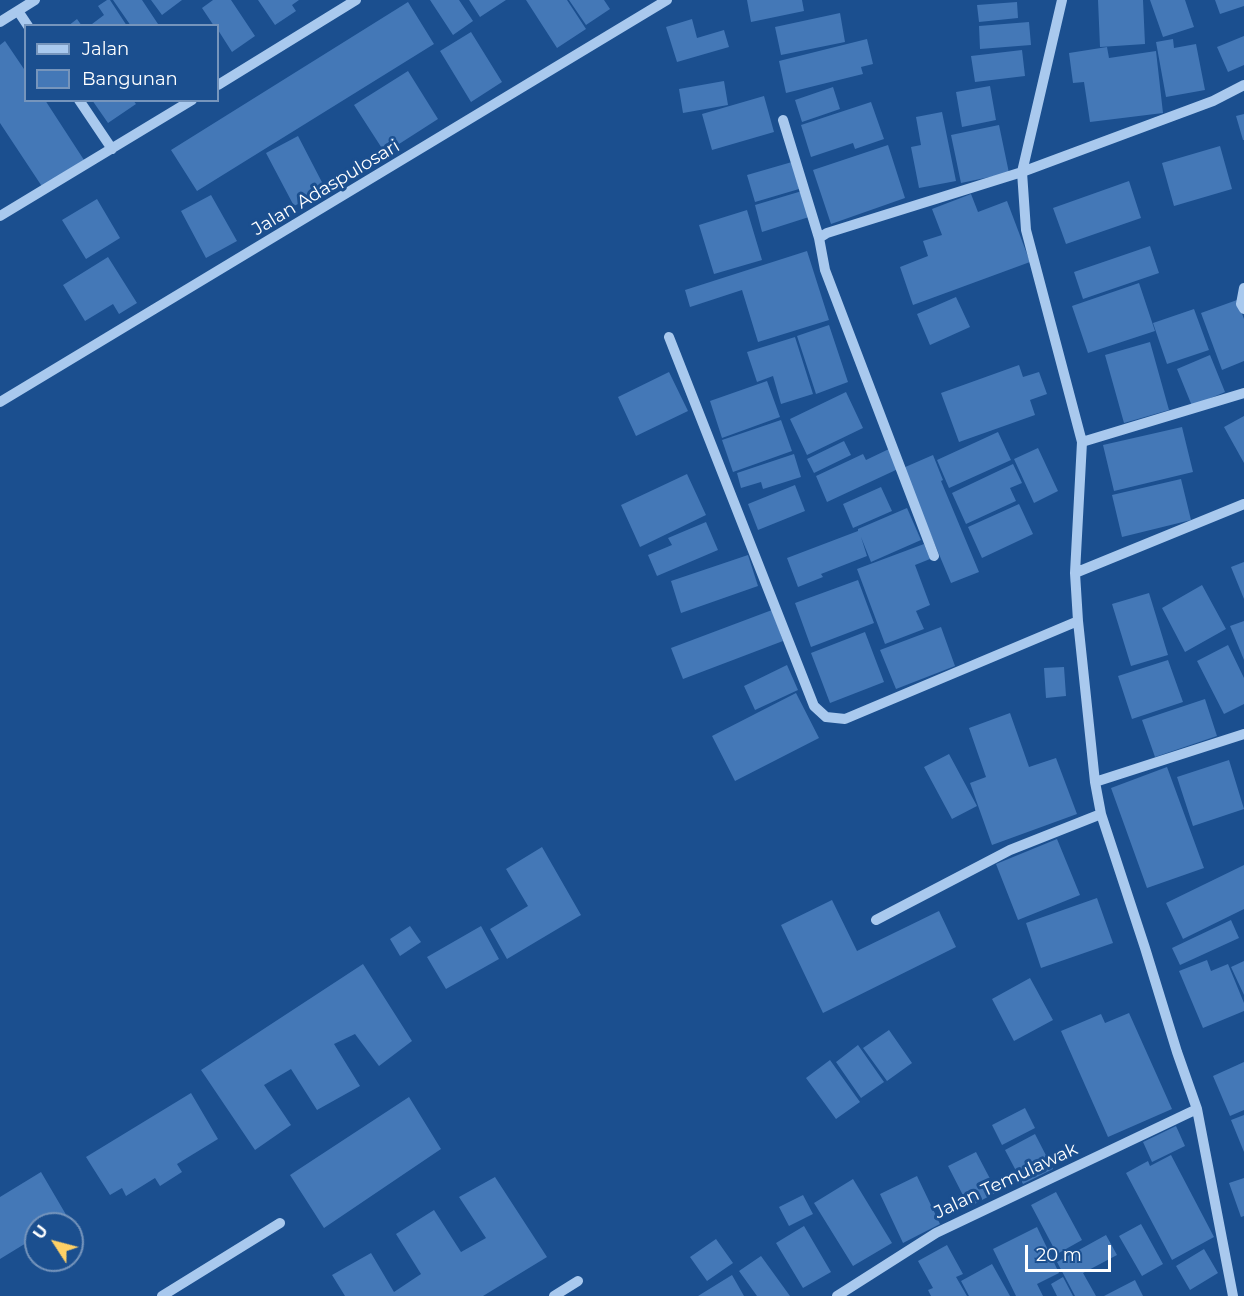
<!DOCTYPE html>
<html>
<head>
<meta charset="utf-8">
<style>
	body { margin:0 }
	#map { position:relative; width:1244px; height:1296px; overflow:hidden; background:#1b4f8f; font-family:Montserrat,sans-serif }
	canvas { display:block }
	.legend { position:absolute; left:24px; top:24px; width:195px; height:78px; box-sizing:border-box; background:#1b4f8f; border:2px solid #7695bc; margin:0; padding:8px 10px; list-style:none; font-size:18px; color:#fff }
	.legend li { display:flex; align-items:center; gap:12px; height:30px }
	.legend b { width:30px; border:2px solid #7695bc }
	.north { position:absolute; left:24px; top:1212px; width:60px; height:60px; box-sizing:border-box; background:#1b4f8f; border:2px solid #7695bc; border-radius:50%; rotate:306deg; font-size:16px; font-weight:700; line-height:24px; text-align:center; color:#fff }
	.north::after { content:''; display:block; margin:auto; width:21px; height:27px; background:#ffd166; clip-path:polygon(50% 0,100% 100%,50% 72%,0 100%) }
	.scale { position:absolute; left:1025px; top:1245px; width:86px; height:27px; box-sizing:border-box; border:3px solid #fff; border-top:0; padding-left:8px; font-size:18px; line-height:21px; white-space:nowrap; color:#fff; -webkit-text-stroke:4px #1b4f8f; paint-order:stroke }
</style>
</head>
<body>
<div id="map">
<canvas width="1244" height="1296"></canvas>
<ul class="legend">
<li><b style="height:8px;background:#a9c9ee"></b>Jalan</li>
<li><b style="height:16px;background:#4478b7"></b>Bangunan</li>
</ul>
<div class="north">U</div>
<div class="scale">20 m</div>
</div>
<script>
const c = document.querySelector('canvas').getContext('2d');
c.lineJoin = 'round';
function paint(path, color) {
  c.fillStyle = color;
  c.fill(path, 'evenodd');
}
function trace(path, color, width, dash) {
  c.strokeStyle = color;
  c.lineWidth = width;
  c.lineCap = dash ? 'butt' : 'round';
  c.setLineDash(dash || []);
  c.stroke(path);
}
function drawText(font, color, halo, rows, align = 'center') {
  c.font = font + ' Montserrat,sans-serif';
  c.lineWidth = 6;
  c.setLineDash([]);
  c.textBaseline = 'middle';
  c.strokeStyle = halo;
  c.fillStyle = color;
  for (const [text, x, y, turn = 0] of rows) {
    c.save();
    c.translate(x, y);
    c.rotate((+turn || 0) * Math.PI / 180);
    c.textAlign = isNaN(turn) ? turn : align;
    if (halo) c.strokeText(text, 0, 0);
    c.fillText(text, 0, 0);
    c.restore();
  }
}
paint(new Path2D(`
	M107,0H110L127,26H94L92,24L104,15L98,6Z
	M113,0H142L158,24L131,26Z
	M151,0H182L162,15Z
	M213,0H231L255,36L232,52L218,30V26H214L202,8Z
	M258,0H299L292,5L296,11L275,25Z
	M430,0H459L473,21L453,35Z
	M469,0H506L480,17Z
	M526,0H567L586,29L557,48Z
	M569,0H604L610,9L586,25Z
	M747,0H802L804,11L751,22Z
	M1098,0H1143L1145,44L1100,47Z
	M1150,0H1185L1194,27L1163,37Z
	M1215,0H1244V6L1220,14Z
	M408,2L434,44L197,191L171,150Z
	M1017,2L1018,18L979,22L977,5Z
	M840,13L845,42L781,55L775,27Z
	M77,19L82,26H68Z
	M692,19L697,38L724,30L729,47L677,62L666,27Z
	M1029,22L1031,45L980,49L979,26Z
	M471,32L502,82L471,102L440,51Z
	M1244,36V65L1228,72L1217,47Z
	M867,39L873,64L861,67L863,74L786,93L779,61Z
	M1173,39L1174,48L1196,44L1205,90L1166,97L1156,42Z
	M5,41L26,72V100H45L84,160L43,188L0,123V45Z
	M1107,47L1109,58L1156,51L1163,113L1090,122L1084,82L1073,83L1069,53Z
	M1022,50L1025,76L975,82L971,56Z
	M408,71L438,119L385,153L354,105Z
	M724,81L728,105L683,113L679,89Z
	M990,86L996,120L962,127L956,92Z
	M833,87L840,109L802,122L795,100Z
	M764,96L774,132L712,150L702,114Z
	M92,100H133L136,104L108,123Z
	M871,102L884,139L855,149L853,143L811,157L801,125Z
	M942,112L956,181L919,188L911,147L921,145L916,117Z
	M1244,114V140H1243L1236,116Z
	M999,125L1009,173L961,183L951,135Z
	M298,136L326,190L294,206L266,153Z
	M888,145L905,198L831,224L813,170Z
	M1220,146L1232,189L1174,206L1162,163Z
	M792,162L799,189L755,202L747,175Z
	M1129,181L1141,218L1066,244L1053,208Z
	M802,191L809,217L762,232L755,205Z
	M971,194L978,212L1007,201L1030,262L913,305L900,267L928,256L923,241L942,235L932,209Z
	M211,195L237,241L206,258L181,211Z
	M97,199L120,238L86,259L62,220Z
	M747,210L762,260L714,274L699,225Z
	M1150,246L1159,273L1083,299L1074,272Z
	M807,251L829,320L758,342L742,290L690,307L685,290Z
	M108,257L137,303L119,314L113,304L85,321L63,285Z
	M1139,283L1155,331L1088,353L1072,306Z
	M956,297L970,327L930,345L917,314Z
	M1237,300L1244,319V361L1222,370L1201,313Z
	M1194,309L1209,350L1167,364L1153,323Z
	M829,325L848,382L816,394L797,336Z
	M795,337L813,394L781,404L773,376L757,382L747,352Z
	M1150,342L1169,410L1124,423L1105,355Z
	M1210,355L1225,392L1192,406L1177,369Z
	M1019,365L1023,377L1039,372L1047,394L1030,400L1035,415L959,442L941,393Z
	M669,372L688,411L636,436L618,397Z
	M767,381L780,417L722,438L710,401Z
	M846,392L863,428L807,455L790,419Z
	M1244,416V463L1224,427Z
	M781,420L792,451L733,472L722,440Z
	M1182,427L1193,472L1114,491L1103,445Z
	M998,432L1011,460L949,488L937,460Z
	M844,441L851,455L814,473L807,459Z
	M1038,448L1058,491L1034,503L1014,459Z
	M889,449L898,469L827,502L816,476L863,454L866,460Z
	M794,454L801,477L763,489L761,482L741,488L737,473Z
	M933,455L943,480L941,481L979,572L951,583L903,468Z
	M1013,464L1022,483L1010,488L1016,501L966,524L952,493Z
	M687,474L706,515L640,547L621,505Z
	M1181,479L1191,520L1122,537L1112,495Z
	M795,485L805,511L758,530L748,504Z
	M881,487L892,511L853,528L843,504Z
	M1019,504L1033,534L982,558L968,527Z
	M907,508L921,540L871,562L861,537L867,556L821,574L823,577L798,587L787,558L858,531V529Z
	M706,522L718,550L657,576L648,555L672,545L668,538Z
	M924,544L930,559L915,565L930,605L916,611L924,629L885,644L857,569Z
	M748,555L758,586L681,613L671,581Z
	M1244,562V599L1231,567Z
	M858,580L874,623L811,647L795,603Z
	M1202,585L1226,629L1185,652L1162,608Z
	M1149,593L1168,655L1131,666L1112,604Z
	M772,610L783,641L683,679L671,648Z
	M1244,621V660L1230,626Z
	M941,627L955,666L896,689L880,650Z
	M865,632L884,682L830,703L811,653Z
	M1228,645L1244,678V704L1224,714L1197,661Z
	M1168,660L1183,702L1132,719L1118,676Z
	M787,665L798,690L755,710L744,686Z
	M1064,667L1066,696L1046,698L1044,668Z
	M796,693L819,738L735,781L712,736Z
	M1205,699L1217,736L1155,757L1142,720Z
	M1010,713L1029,767L1056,758L1077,814L992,845L970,783L986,777L969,728Z
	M949,754L977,806L952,819L924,767Z
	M1229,760L1244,809L1193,826L1177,777Z
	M1167,767L1204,868L1147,888L1111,788Z
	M1057,839L1080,895L1018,920L996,864Z
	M542,847L581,915L507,959L490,929L528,906L506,869Z
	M1244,865V909L1183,939L1166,903Z
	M1097,898L1113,943L1041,968L1026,923Z
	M832,900L857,951L939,911L956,947L823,1013L781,925Z
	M1231,920L1239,938L1180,965L1172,948Z
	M410,926L421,942L400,956L390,939Z
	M481,926L499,959L446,989L427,957Z
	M1207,960L1211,971L1228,964L1244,1003V1011L1203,1028L1179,971Z
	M1244,961V995L1231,967Z
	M363,964L412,1041L379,1066L355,1034L334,1044L360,1086L317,1110L291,1069L264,1085L291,1125L255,1150L201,1070Z
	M1030,978L1053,1020L1014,1041L992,999Z
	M1129,1013L1172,1109L1108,1137L1061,1031L1101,1014L1105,1023Z
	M889,1030L912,1063L887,1081L863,1048Z
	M858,1045L884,1082L861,1098L836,1062Z
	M830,1060L860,1102L836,1119L806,1078Z
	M1244,1062V1110L1230,1116L1213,1076Z
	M191,1093L218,1139L177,1164L182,1172L160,1186L155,1178L126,1196L122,1188L110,1195L86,1157Z
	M409,1097L441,1149L324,1228L290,1175Z
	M1025,1108L1035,1128L1002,1145L992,1125Z
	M1244,1115V1152L1231,1120Z
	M1176,1126L1185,1146L1152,1162L1143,1142Z
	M1035,1134L1053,1169L1023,1184L1005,1150Z
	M976,1152L997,1192L969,1207L948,1166Z
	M1171,1155L1214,1237L1172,1260L1126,1173L1148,1161L1150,1166Z
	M41,1172L68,1218L58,1224H36V1237L0,1259V1197Z
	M917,1176L940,1224L903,1243L880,1194Z
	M495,1177L547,1257L483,1296H345L332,1275L371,1253L394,1292L421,1274L396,1234L434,1210L461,1252L486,1238L459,1197Z
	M1244,1178V1216L1241,1217L1229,1183Z
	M853,1179L892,1243L853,1266L814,1203Z
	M1056,1192L1082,1240L1057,1254L1031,1205Z
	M803,1195L813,1214L789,1226L779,1207Z
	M1141,1224L1163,1264L1142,1276L1119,1236Z
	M804,1226L831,1272L803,1288L776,1243Z
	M1037,1227L1059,1273L1037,1284L1043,1296H1016L993,1249Z
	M1106,1235L1117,1255L1083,1273L1096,1296H1075L1057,1262Z
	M716,1239L733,1263L707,1281L690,1257Z
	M947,1245L963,1274L956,1277L967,1296H931L928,1290L933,1288L918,1261Z
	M1204,1249L1218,1273L1190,1290L1176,1266Z
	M761,1256L790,1296H757L739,1271Z
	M992,1264L1010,1296H969L961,1281Z
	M732,1275L744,1296H698Z
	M1063,1277L1073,1296H1057L1051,1284Z
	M1135,1280L1143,1296H1104Z`), '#4478b7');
trace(new Path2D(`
	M1062,0L1022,172L1026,230L1082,442L1075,573L1078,621L1095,782L1101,814L1145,948L1177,1052L1197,1109L1233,1296
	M18,11L28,26
	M0,22L35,0
	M218,85L356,0
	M79,100L112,149
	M783,120L819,238
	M0,216L192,100
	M1244,288L1241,304L1244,309
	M669,337L814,706L826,717L845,719L1078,621
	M0,402L667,0
	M1082,442L1244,393
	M934,556L825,270L819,238L827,233L1022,172L1213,101L1244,85
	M1075,573L1244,504
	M1095,782L1244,734
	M876,920L1010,850L1101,814
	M162,1296L280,1223
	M554,1296L578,1281
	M837,1296L936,1233L1197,1109`), '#a9c9ee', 10);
drawText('18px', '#fff', '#1b4f8f', [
	["Jalan Adaspulosari",326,188,-31],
	["Jalan Temulawak",1006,1181,-25]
]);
</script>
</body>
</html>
